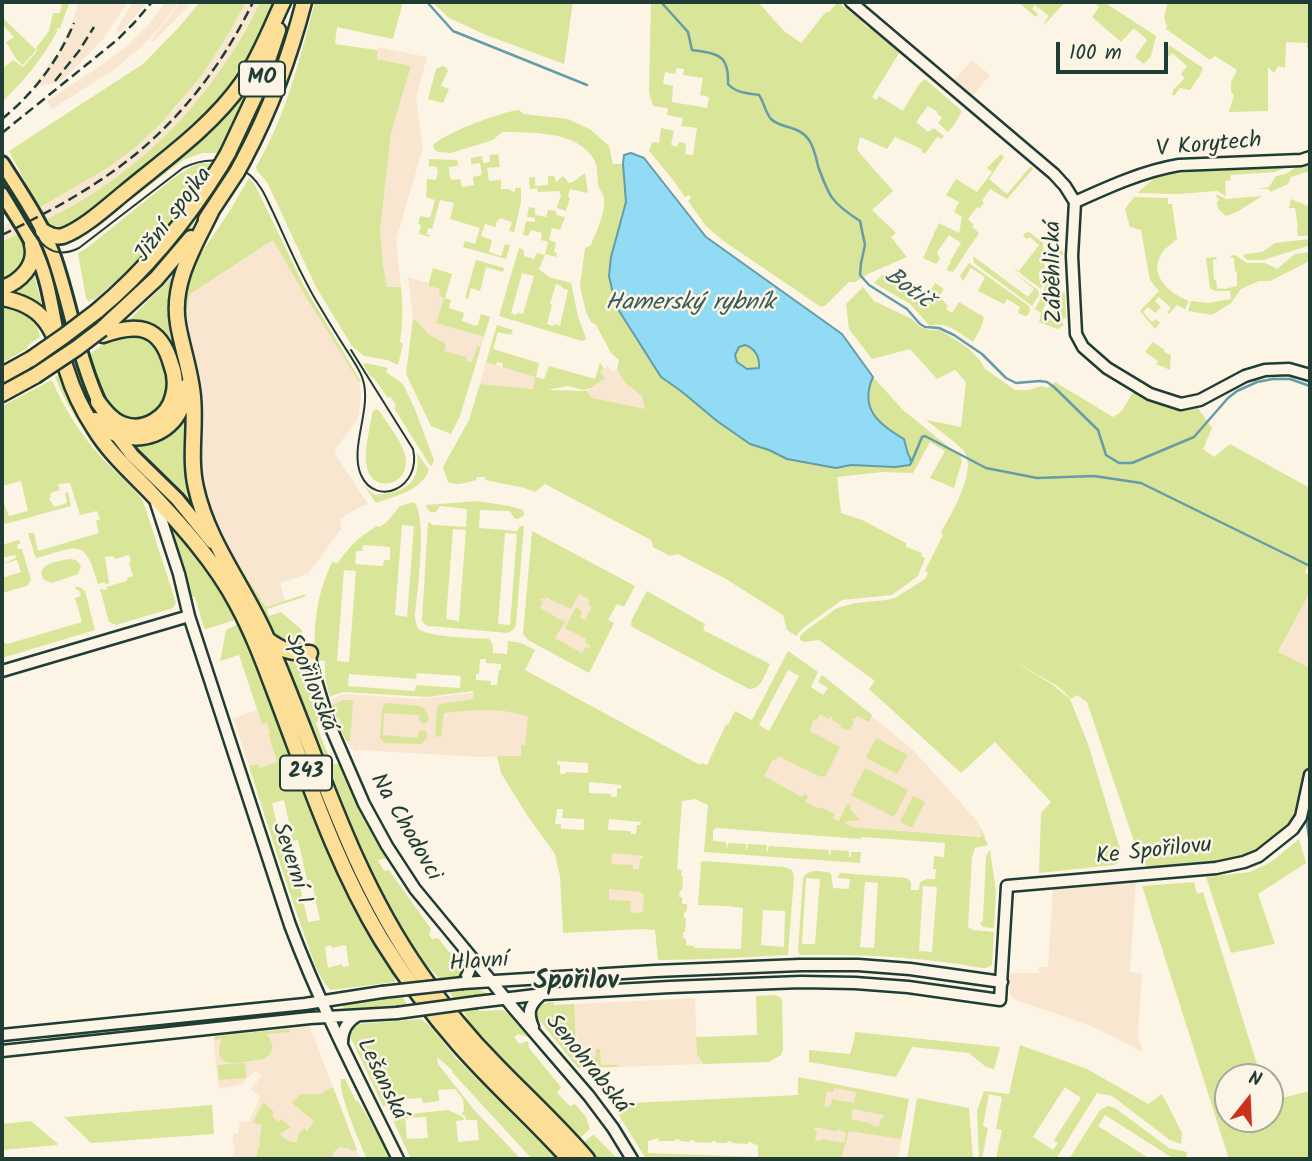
<!DOCTYPE html>
<html>
<head>
<meta charset="utf-8">
<style>
	body { margin:0 }
	#map { position:relative; width:1312px; height:1161px; overflow:hidden; background:#fcf5e5; font-family:Kalam,sans-serif }
	canvas { display:block }
	.frame { position:absolute; inset:0; border:4px solid #1f3d34; pointer-events:none }
	.north { position:absolute; left:1214px; top:1063px; width:70px; height:70px; box-sizing:border-box; background:#fcf5e5; border:2px solid #a4ab9e; border-radius:50%; rotate:18deg; font-size:19px; font-weight:700; line-height:28px; text-align:center; color:#1f3d34 }
	.north::after { content:''; display:block; margin:auto; width:24px; height:32px; background:#c8321e; clip-path:polygon(50% 0,100% 100%,50% 72%,0 100%) }
	.scale { position:absolute; left:1056px; top:42px; width:112px; height:32px; box-sizing:border-box; border:4px solid #1f3d34; border-top:0; padding-left:9px; font-size:21px; line-height:24px; white-space:nowrap; color:#1f3d34; -webkit-text-stroke:5px #fcf5e5; paint-order:stroke }
</style>
</head>
<body>
<div id="map">
<canvas width="1312" height="1161"></canvas>
<div class="frame"></div>
<div class="north">N</div>
<div class="scale">100 m</div>
</div>
<script>
const c = document.querySelector('canvas').getContext('2d');
c.lineJoin = 'round';
function paint(path, color) {
  c.fillStyle = color;
  c.fill(path, 'evenodd');
}
function trace(path, color, width, dash) {
  c.strokeStyle = color;
  c.lineWidth = width;
  c.lineCap = dash ? 'butt' : 'round';
  c.setLineDash(dash || []);
  c.stroke(path);
}
function drawText(font, color, halo, rows, align = 'center') {
  c.font = font + ' Kalam,sans-serif';
  c.lineWidth = 5;
  c.setLineDash([]);
  c.textBaseline = 'middle';
  c.strokeStyle = halo;
  c.fillStyle = color;
  for (const [text, x, y, turn = 0] of rows) {
    c.save();
    c.translate(x, y);
    c.rotate((+turn || 0) * Math.PI / 180);
    c.textAlign = isNaN(turn) ? turn : align;
    if (halo) c.strokeText(text, 0, 0);
    c.fillText(text, 0, 0);
    c.restore();
  }
}
paint(new Path2D(`
	M78,2H128L103,39L71,72L58,83L33,86L58,52L73,20Z
	M133,2H148L120,33L116,30Z
	M166,2H179L159,28L140,48L115,69L52,109L47,101L97,68L125,48L149,24Z
	M180,2H193L153,42L151,40L171,15Z
	M246,2H260L227,61L196,103L160,141L132,166L101,188L57,214L2,242V227L50,202L96,174L109,167L151,132L175,109L229,33Z
	M377,47L427,57L416,97L423,148L396,240L401,287H387L383,265L380,231L391,133L411,66L377,59Z
	M972,60L990,75L972,97L953,82Z
	M273,240L304,294L359,382L361,394L359,415L355,423L336,448L335,454L368,504L360,507L340,519L341,529L308,574L280,583L285,601L266,607L218,533L206,501L199,474L201,409L198,382L185,325L190,294Z
	M408,277L428,283V286L441,290L444,298L437,323L484,337L481,347H477L472,363L466,361L467,358L443,351L445,344L428,334L418,322L413,319Z
	M486,362L536,377L533,389L480,384Z
	M608,366L613,372L617,369L625,383L642,396L645,404V410L592,398L587,391L604,378L600,372Z
	M532,564L609,604L590,668L529,636Z
	M1310,592V668L1278,653Z
	M833,684L914,751L976,820L986,837L851,827L759,778L775,744L793,753Z
	M473,693L474,698L499,693L529,717L525,745H522L521,756L478,757L360,750L354,751L346,741L334,712L331,699L345,694L417,699Z
	M257,710L262,724L267,723L270,734L268,735L277,763L259,768L257,764L249,766L233,718Z
	M558,840L648,847L651,930L634,928L590,901Z
	M1136,881L1130,972L1142,974L1138,1035L1143,1052L1091,1026L1016,1000L1010,995L1009,984V975L1012,973H1038L1039,967H1048L1053,887Z
	M695,998L697,1054L703,1064L617,1067L618,1065H601L600,1049H596V1057H581L580,1050L576,1043L574,1004Z
	M306,1025L310,1027L360,1159H232L235,1144L232,1143L234,1133L238,1134L240,1121L249,1122L260,1097L251,1089L262,1075L255,1071L240,1085L221,1089L218,1086L213,1034Z
	M812,1079L909,1099L898,1159H793Z`), '#f9e6d0');
paint(new Path2D(`
	M62,2H70L60,28L54,30H58C42,59 25,80 2,102V69L13,60L23,67L37,51L36,48L49,31L53,13H60Z
	M200,2H246L229,33L202,75L164,120L138,145L109,167L39,208L9,151L143,64L180,26Z
	M260,2H274L260,45L219,107L102,205L65,229L52,232L44,217L47,219C142,173 215,96 260,2Z
	M315,2H403L393,39L337,27L335,44L377,50V59L411,66L391,133L380,231L383,265L387,287H401C403,307 403,322 400,342L403,344L398,365L387,360L364,356L352,346L316,287L267,182L257,171L256,167C286,116 300,58 315,2Z
	M432,2H573L564,64L486,35L449,18Z
	M651,2H758L784,31L801,43L825,13L830,11L838,2L860,20V18L840,2H844L861,16V21L868,28L871,27L878,34L880,33L901,50L872,97L876,100L879,96L903,111L919,84L925,79L962,111L954,125L948,132L938,123L942,118L937,113L938,112L928,106L916,122L928,132L934,128L944,136L942,139L937,137L925,154L921,151L922,149L895,137L887,149L860,137L857,150L893,191L872,210L894,231L896,233L891,237L907,257L870,273L855,282H849L826,305L821,307L722,240L706,226L688,201L691,198L689,195L685,197L670,176L649,151L652,143L654,142L659,143L661,128L674,131L671,145L677,147L679,142L685,143L686,145L685,154L693,155L697,128L681,126L683,118L667,115L668,108L653,106L649,92ZM677,68L684,69L683,75L703,78L700,95L709,97L707,108L672,102L673,86L663,84L665,72L675,74Z
	M1018,2H1065L1044,25L1045,21L1049,16L1035,5L1032,9L1038,14L1036,17Z
	M1094,2H1104L1156,36L1151,56L1144,64L1135,57L1147,40L1134,28L1121,42L1092,17L1099,7Z
	M1168,2H1310V48H1307V43L1286,42L1285,68L1278,66L1274,73L1268,67V111L1229,112L1234,95L1231,92V82L1237,70L1215,56L1210,60L1166,29L1167,27L1164,17Z
	M2,17L36,50L23,65L16,59L6,42L14,37L2,24Z
	M1169,45L1203,68L1200,75L1190,90L1180,88L1175,95H1171L1173,93V90L1185,78L1181,74L1187,66L1172,53L1167,58Z
	M279,48L283,49C270,85 256,121 238,155L235,153L252,120Z
	M443,66L447,68L446,69L448,70L441,86L449,89L443,103L428,99L436,69Z
	M257,72L246,100L219,153H202L183,160L78,240L66,244H57V242L66,241Z
	M519,110L524,114L568,119L591,130L609,146L613,164H623L627,202L611,257L616,306L661,377L681,391L717,421L750,444L836,468L851,465L895,467L910,465L912,461L908,454L904,439C878,423 858,410 873,377L903,410L961,457L962,461L954,488L930,478L945,451L930,442L913,473L882,472L837,477L841,513L862,520L906,543V547L922,553L921,556L925,558L918,576L892,595L842,600L803,628L796,636L787,630L783,615L726,579L678,554L670,556L653,547L651,540L545,484L535,492L525,488L485,480V477H477L476,480C466,483 458,486 448,482L443,467L469,420L480,384L533,389L535,377L502,367L503,363L497,362L496,365L486,362L497,325L513,330L511,335L498,332L493,349L539,363L536,377L544,379L549,366L595,379L600,363L604,369L600,372L605,378L591,388L584,390L567,386L548,390L587,391L592,398L645,409L642,396L625,383L617,369L619,360L611,353L596,325L591,322L586,312L580,286L585,248L591,245C596,231 606,213 604,198C603,193 599,190 598,184C597,175 598,165 593,158C575,130 531,133 502,132L493,140L451,153L438,152L434,149L433,145C447,132 501,112 519,110Z
	M498,154L500,167L487,168L489,181L501,180V189H510L511,191L515,192V188H521V202L514,232L509,231L512,222L500,218L496,223V227L485,224L481,236L492,240L489,252L501,256L505,244L510,245L506,259L463,247L465,241L475,244L480,228L450,219L454,203L440,200L432,229L428,228L427,234L430,235V237L419,234L421,225L418,224L420,216L430,218L435,200L426,197L427,179L436,180L438,172L437,167L429,166V159L457,160L458,166L449,167V173L451,180L460,179L462,187L474,185L473,177L482,175L480,163L471,164V158L482,156L483,163L490,162L489,155Z
	M1001,154L1004,157L989,179L1007,194L1031,166L1033,169L1007,199L990,189L982,201L984,203L980,208L977,207L968,219L974,225L972,227L979,233L953,272L946,270L951,262L950,261L961,243L949,235L937,252L940,259L936,264L923,258L939,223L959,233L962,217L954,212L959,202L946,195L956,179L977,192L992,172L987,168Z
	M1310,161V171L1291,177L1288,184L1270,192L1269,189H1258L1269,187L1276,176L1286,174L1303,162Z
	M200,163L213,164L186,206L147,254L94,300L92,299L89,302L86,298L78,253L88,247L175,177L193,166Z
	M1294,164L1275,172L1230,175L1231,180L1225,181L1226,196L1217,191L1178,194L1137,193L1157,176L1211,170Z
	M227,167L231,169C206,208 180,245 148,278C133,294 116,308 100,322L99,319C150,276 192,224 227,167Z
	M585,173L588,193L570,189L568,196L570,198L566,211L557,208L561,195L559,191L538,192L537,188L530,189L529,178L535,177V186L548,185V176H554L556,182L563,176L569,183L573,182Z
	M249,178L255,185L303,284L361,382H359L304,294L273,240L190,294L185,325L198,382L201,409L199,474L206,501L218,533L266,607L306,594L304,597L267,609L269,616L281,612L302,630L303,645C296,651 286,649 279,643L253,590L217,535L209,517L198,475V393L185,339L182,318V299L187,276L194,258H198L229,212Z
	M1216,194L1226,199L1262,196L1237,212L1226,216L1218,209L1217,201H1219V199L1217,198Z
	M1134,197L1168,198V204H1172L1177,239C1173,243 1168,246 1164,250C1146,273 1168,293 1189,301L1185,309L1177,305L1169,314L1167,312L1171,308L1159,297L1155,301L1161,307L1155,313L1148,307L1143,312L1152,322L1156,319L1160,323L1155,329L1140,311L1159,291L1150,280L1141,230L1130,227L1125,209Z
	M1291,199L1310,207V236H1298L1297,228L1298,227L1295,208H1289Z
	M529,207L535,208V215L546,217L548,210L556,211V215L565,217L560,230L552,228L549,240L556,243L554,252L557,253L556,257L545,254L548,242L541,240L542,233L531,230L528,236L523,235L526,221L535,222V218L527,217Z
	M1029,232L1043,243L1045,272H1039V279L1044,280L1041,289L1012,267L1019,271L1039,245L1030,237L1027,239L1023,236L1025,233Z
	M18,234C34,262 24,267 2,284V242Z
	M1310,239V244L1308,246L1263,260H1247L1243,256L1245,254L1262,252L1275,243Z
	M1047,246L1056,250H1062L1063,255H1061V253L1052,257C1053,276 1051,294 1042,312L1048,318L1052,317L1061,293H1065L1066,318H1064L1062,323L1064,324L1059,329L1055,328L1039,322L1041,313L1035,309C1042,296 1048,284 1047,269C1047,261 1045,253 1047,246Z
	M519,248L524,250V256L534,259L537,253L545,255L539,269L549,277L571,283L578,317L586,338L585,340L582,341L499,316ZM522,273L534,276L523,314L517,313L516,315L511,313ZM556,284L562,286V288L568,290L560,326L554,324L553,326L547,324L552,305L550,304Z
	M1310,252V261L1270,281H1259L1241,289L1231,303L1212,315L1188,311L1191,301L1208,303L1231,299L1230,291H1215L1210,288L1206,258L1216,257L1217,259L1213,260L1214,280H1216L1217,289L1223,288L1224,289L1237,286V272L1235,271L1234,258H1230L1231,256L1235,255L1247,263H1265L1277,269L1295,254Z
	M973,256L1028,297L1034,289L1010,270L1038,290L1039,295L1032,306L974,263Z
	M476,260L504,268L503,272L486,267L480,291L471,288L468,299L465,298Z
	M969,263L1029,306L1030,310L1028,315L1025,316L1018,313L1020,307L1007,299L1004,304L978,291L985,277L971,268L963,281L960,276Z
	M433,268L452,274L445,298L451,300L449,308L464,313L462,321L476,326L478,324L481,314L490,317L484,337L436,323L444,298L439,296L440,289L428,286Z
	M33,271L44,313L9,292Z
	M883,274L896,284L917,295L916,297L922,301L924,300L935,283L944,289L939,297L948,306L946,309L952,313L959,302L984,317L981,327L973,342C961,334 945,320 930,326L910,304L874,283Z
	M173,278L175,282L184,383L165,420L176,361L129,322V320L170,279Z
	M863,287L874,301L912,319L920,327L928,330H939L953,338L969,349L980,360L985,369L1015,390H1029L1041,386L1048,388L1055,382L1113,417L1121,412L1134,391C1158,405 1170,411 1198,408L1212,428L1203,449L1214,457L1230,444L1310,488V559L1305,573L1310,575V592L1278,652L1310,668V759L1299,807L1284,829L1255,852L1240,859L1151,868L1141,862L1087,702L1077,695L1071,699L1059,687L1005,656L1053,685L1070,699L1088,744L1121,852L1118,863L1114,865L1039,873L1041,813L1051,802L995,742L961,773L869,689L875,681L819,640L805,642L800,640V636L805,631L837,608L855,603L887,600L895,598L925,579L928,573L925,571L943,535L941,533C950,515 978,471 964,451C958,444 935,427 926,420L961,427L966,382L955,370L937,379L910,349L872,359L849,329L846,304Z
	M2,302C26,308 35,311 40,337L27,346L28,348L2,363Z
	M413,319L418,322L428,334L446,344L444,351L467,357L466,361L472,362L477,346L481,347L460,416L451,434L431,426L406,374Z
	M119,334L143,335L158,346L167,367L169,393L156,414L135,421L122,419L104,401L86,357L105,343V341Z
	M1153,342L1165,350L1164,352L1171,355L1170,370L1159,365L1156,366L1158,361L1145,352Z
	M744,345C755,348 759,357 759,368L747,369L737,362L735,355L739,346Z
	M366,363L388,368L386,372L403,384L414,407L434,460L431,467L394,408L396,406L391,397L388,398L373,377H371L363,365Z
	M61,374L101,450L98,449C80,426 66,404 55,377Z
	M52,380C64,409 81,435 102,458C115,472 132,485 143,501L176,603L173,608L116,625L109,622L100,589L107,590L106,587L127,581V578L133,576L129,562L131,561L129,555L115,559L113,556L105,557L109,583L106,585L105,582L98,584C85,537 78,546 37,558L35,556L28,533H34L38,551L99,533L96,521L100,519L97,511L80,515L70,483L58,484L60,490L50,493L51,497L49,498L54,507L67,503L65,493L68,492L71,506L5,524L2,520V498L9,516L28,511L21,481L2,486V406Z
	M377,409L380,412C389,426 401,440 405,455C412,486 373,494 367,468C363,452 370,430 372,413L374,410Z
	M188,410L197,512L134,448L133,445Z
	M417,453L429,470C421,491 395,496 376,503L363,484C367,487 371,494 376,495C378,495 380,494 382,494C407,492 421,480 417,453Z
	M477,501L509,506L523,510L524,515L518,519L514,518L510,511L480,510L479,528L517,531L520,526H524L516,624L514,629L508,633L431,626L430,627L424,624L422,620L428,522L433,525L466,527L467,509L440,506L436,512C431,513 427,511 426,505ZM453,529L466,530L459,621L446,619ZM505,533L517,534L510,625L498,624Z
	M414,502C428,518 417,594 415,617C416,621 416,626 419,629C426,637 476,638 489,639L493,645V653L507,654L508,641L521,643L535,650L525,670L700,765L702,763L707,765L726,724L728,725L735,711L752,720L788,651L818,672L811,687L823,695L828,688L818,682L822,675L872,715L869,722L857,716L855,719L853,718L852,720L854,722L850,730L847,729L846,730L840,727L841,725L832,720L833,718L831,716L829,719L820,714L816,721L813,720L810,731L840,747L825,777L822,776L821,777L778,756L776,760L773,759L764,776L802,797L804,794L808,796L805,802L819,809L820,807L835,814L833,818L839,821L847,804L851,805L850,809L859,819L857,821H848L845,823L851,827L980,837L982,835L978,824L988,845L975,848L972,857L968,927L973,930L994,932L992,965L986,968H982C919,957 863,954 800,955L798,951L803,878C808,868 822,871 831,873L833,888L849,889L850,879L837,878L840,873L907,878L911,882V890H919L920,882L927,879H935L936,869H933L934,856L944,857L945,843L862,837L861,839L717,828L713,830V841L726,842V848H727L728,843L746,844V849L747,850L748,844L767,845L766,851H768L769,846L829,850V856L830,855L831,850L849,851V857H851V852H861L860,863L704,852L708,805L695,799L682,801L677,869L682,870L681,876L683,877L682,890L680,891L679,897H682V904H687V911L684,912V918H686L685,932H683V938L686,939V945L694,946V948L741,949L743,908L727,906L698,905L701,865L699,864L703,861L784,867L792,870L794,877L788,955C744,957 701,960 658,960L655,930L643,929L563,933L560,876L555,854L527,815L501,773L497,756H521V745H525L528,717C502,707 471,710 444,713L441,736L435,737L437,707L440,704L474,699L473,691L427,697L344,692L331,696L329,695L325,675V661L315,660C313,625 317,594 332,562L338,563C350,545 359,537 377,526L379,527L386,523L400,506ZM402,525L414,526L407,617L395,615ZM363,545L390,547V560H384L383,566L355,564L356,551H362ZM344,570L356,571L349,662L337,661ZM480,659H486V663L501,664V670H499L497,685H491V681L476,680V674H479ZM788,670L799,676L769,731L759,725ZM417,673L461,676L460,688L416,685L415,691L348,686L349,674L416,679ZM557,761L588,763V773L566,772L565,774H560V765H557ZM589,782L621,785V789L617,788V797H611V794L589,793ZM557,809H563L562,818L584,819V830L561,829V824H555ZM609,819L641,822L640,825H637L636,834H631V831L608,830ZM612,853L643,856V859H640L639,869H633V865L611,864ZM806,878L820,879L815,944H802ZM865,882L878,883L874,948L860,947ZM923,886L937,887L932,952L919,951ZM609,889L641,892V894L644,895L643,911L640,913H633L630,910L631,901L609,900ZM763,910L785,911L784,947L761,945Z
	M532,531L635,586L624,607L617,604L608,620L614,623L589,673L528,640L523,634ZM579,594L590,600L588,604L592,607L585,620L580,617L582,611L576,607L565,628L586,639L585,642L590,646L589,648L586,647L582,653L555,638L565,622L540,608L543,602L540,600L542,598L546,600L545,597L571,609Z
	M175,532L179,533L213,575L236,615L297,767L295,768L328,851L343,883L366,930L391,969H393L396,973L395,982L331,990C318,980 311,952 305,937C285,881 267,823 249,766L258,764L260,768L277,762L268,734L270,733L267,723L262,724L239,655L220,661L226,630L236,625L235,620L206,629L204,628L195,597H190L172,537L173,533ZM284,800L293,841L298,840L307,880H311L320,920L308,922L299,882L295,883L285,843H281L272,803ZM331,945L332,948L346,945L349,966L343,967L342,964L328,968L325,947Z
	M18,540L21,543L17,545L18,549H22L31,580L27,586L2,593V578L21,572L17,560L2,564L16,558L15,555L2,558V545Z
	M70,559L76,560L81,566L78,574L52,583L44,580C34,564 58,561 70,559Z
	M75,587H80L85,591L95,630L2,658V632L4,642L7,644L82,622L75,598L81,596L79,590H76Z
	M647,591L705,624L703,630L770,664C765,674 761,690 749,689L634,628L631,625L632,619Z
	M298,658L304,659L307,663L311,693L320,719L316,723C321,737 326,752 334,764H339L352,793L389,858L378,860L384,871L389,870L431,929L429,934L432,939L438,938L449,952H455L464,963L465,971L462,975L454,977L462,989L474,988L487,993L482,997L470,999L479,1011L501,1010L506,1011L528,1037L518,1034L514,1037L519,1044L528,1041L529,1048L561,1087L557,1093L570,1106L575,1104L586,1117L590,1129L580,1138L495,1051L468,1022L464,1011L438,977L422,961L390,910L370,871L355,839L325,761L323,762L288,666L289,662Z
	M344,700H352L353,702L350,741H346L338,724L341,723L339,717H337L332,705Z
	M387,703L420,706L425,709L429,719L426,723L423,724L419,720V715L384,713L383,735L417,738L419,731L425,730C430,736 426,740 421,744L384,743L380,737L382,709L385,704Z
	M876,738L908,755L897,774L866,758Z
	M865,768L908,790L894,817L851,795Z
	M913,796L925,802L912,828L900,822Z
	M1299,839L1306,863L1258,894L1275,944L1231,953L1206,877L1250,872L1271,862Z
	M990,850L996,891L994,928L983,927L980,923L983,920L986,856Z
	M1194,882L1197,894L1203,892L1261,1077H1228V1119H1270V1101L1310,1091V1159H1229L1142,886Z
	M774,995L780,997L782,1001L783,1050L781,1055L769,1062L703,1064L697,1054L696,1037L757,1035L756,996Z
	M402,996L408,1006L364,1011L344,1012L342,1004L346,1002Z
	M554,1002V1005L574,1004L576,1042L581,1043V1057H596V1049H600L601,1065H618L617,1067L578,1068L535,1015C536,1004 545,1003 554,1002Z
	M305,1008L307,1014L222,1024L220,1019L221,1016Z
	M201,1018L203,1021L202,1025L138,1032L136,1028L137,1025Z
	M421,1019L431,1027L456,1058L557,1159H532L452,1072L453,1071L437,1057L438,1064L475,1111L521,1159H411L391,1116L448,1110L463,1117L464,1120L456,1121L458,1142L479,1140L477,1120H466L465,1116L461,1114L464,1111L463,1099L455,1089L438,1090L439,1101L423,1103L421,1098L402,1099L400,1105L383,1106L349,1034L353,1026L359,1024ZM426,1117L428,1138L407,1139L405,1118Z
	M116,1027L118,1030V1035L48,1042L47,1035Z
	M290,1029V1032L266,1034C274,1042 275,1053 264,1059C255,1060 237,1064 229,1063C216,1060 218,1047 222,1039L215,1040V1036Z
	M855,1032L1000,1047L994,1069L986,1067L969,1053L912,1047L896,1077L809,1062V1050L850,1054L854,1040Z
	M1020,1045L1087,1069L1148,1104L1162,1094L1182,1133L1181,1144L1170,1140L1112,1096L1097,1093L1056,1159H996L1002,1130L996,1129L1002,1097L989,1094L983,1126L988,1128L982,1159H979L977,1111L984,1091L1009,1094ZM1065,1087L1081,1098L1054,1140L1058,1143L1053,1150L1033,1137Z
	M245,1063L246,1078L219,1080L218,1065Z
	M798,1077L909,1099L901,1139L849,1131L841,1159H646L612,1104L798,1095ZM834,1088L856,1092L854,1103L832,1099L830,1107L824,1106L827,1091L833,1092ZM853,1109L884,1115V1118H881L879,1127L873,1126V1124L851,1119ZM814,1127L837,1131L838,1129L841,1130V1131L846,1133L844,1143L821,1139V1141L815,1140L817,1131L814,1130ZM658,1138L659,1141H675L676,1139L680,1140V1141L690,1142V1140H694L695,1142L711,1143L712,1141H716V1143H727V1142L731,1141L732,1143L748,1144V1142L753,1143V1144L758,1145V1157L648,1153V1141Z
	M341,1079H345L356,1101H358L374,1127H376L392,1159H367C360,1143 338,1094 341,1079Z
	M333,1087L357,1150L352,1151L348,1148L339,1147L334,1152L332,1159H256L258,1147H260V1144L259,1143L262,1125L253,1123L263,1102L274,1112L272,1116L278,1122L281,1119L291,1127L280,1134C284,1139 290,1143 297,1142L298,1135L304,1128L307,1131L314,1121L292,1103L300,1094H320Z
	M917,1098L969,1108L973,1159H907Z
	M212,1105L214,1134L91,1143L64,1117Z
	M1108,1106L1115,1108L1169,1148L1187,1152L1186,1159H1174L1105,1115L1098,1126L1150,1159H1069L1100,1110Z
	M31,1121L58,1144L57,1145L2,1150V1124Z
	M593,1135H594L618,1159H598L584,1142Z`), '#d9e598');
const water = new Path2D(`
	M631,153L644,158L706,237L842,334L873,377C859,408 878,424 904,439L908,454L912,461L910,465L895,467L851,465L836,468L787,459L769,450L750,444L717,421L681,391L661,377L616,306L609,276L611,257L626,202L623,164L624,155ZM745,345C755,348 760,357 759,368L747,369L737,362L735,355L739,347Z`);
paint(water, '#92dbf4');
trace(water, '#649ca7', 2);
trace(new Path2D(`
	M427,2L453,31L587,85
	M661,2L688,32L692,50C718,54 729,54 728,84C736,93 747,93 759,95C764,102 765,112 771,119C781,129 799,125 809,140C814,147 816,157 818,166C829,197 832,203 860,221L865,245L861,263L860,275L869,285L907,309L920,324L925,327L939,328L954,335L982,354L1006,378L1016,383L1040,381L1047,382L1054,387L1098,430L1106,455L1119,463H1132L1194,437L1228,398L1237,391L1257,382L1273,379H1290L1310,386
	M910,460L912,461L922,437L925,436L986,468L1037,478L1094,476L1141,483L1310,566
	M1310,806L1307,823L1310,845`), '#649ca7', 2.5);
const minor = new Path2D(`
	M851,2L1054,174L1065,186L1075,202L1072,256L1076,334L1083,347L1107,368L1150,394L1181,404L1200,400L1245,376L1265,370L1289,369L1310,375
	M1075,202C1108,187 1143,171 1179,165L1301,160L1310,157
	M156,503L179,574L189,616L290,925C320,1005 360,1082 398,1159
	M310,653L311,664L328,721L364,804L387,846L415,889L515,1010L589,1096L613,1128L632,1159
	M2,671L189,616
	M463,983L655,971L800,965H858L910,969L1002,982
	M463,983C469,973 472,968 469,956
	M477,1002L544,994L670,987L801,982L855,983L908,987L1000,1000L1007,886L1216,868L1244,862L1259,856L1293,829L1301,817L1310,775
	M533,1027C527,1013 529,1005 541,995
	M2,1035L305,1004L382,992
	M342,1043C342,1031 346,1022 357,1016
	M2,1051L310,1018L397,1013`);
const major = new Path2D(`
	M2,163C21,193 42,223 54,257C72,309 78,361 103,411
	M2,194C15,214 29,234 38,257C49,283 52,311 58,338
	M113,430L132,455L177,499L212,542`);
const highway = new Path2D(`
	M228,153L259,87L278,30
	M244,159C270,110 290,56 304,2
	M211,212C194,247 171,283 178,324C182,348 191,372 193,397C196,428 189,458 196,488C208,542 243,585 265,634C315,747 347,868 419,971C442,1005 468,1037 497,1066C527,1097 559,1126 587,1159
	M206,219L237,172
	M43,231C50,235 55,238 63,236C83,229 108,206 124,193C165,159 211,127 242,83C259,59 270,29 283,2
	M2,288C20,282 37,265 32,245
	M2,298C48,306 53,332 67,371C73,391 83,411 94,428C109,453 130,471 150,492C182,526 215,562 237,604C255,637 267,672 280,706C310,785 337,866 381,939C404,976 430,1012 459,1045C494,1085 534,1120 569,1159
	M97,311C146,270 187,220 221,165
	M102,329L156,279L191,238
	M2,375L31,359
	M2,394L35,376
	M98,402C105,411 112,420 122,424C144,433 168,417 173,396C176,385 175,374 171,364C160,325 137,323 103,335
	M95,420C114,442 153,444 173,421C182,411 185,399 187,386
	M268,640C283,651 291,653 310,653`);
trace(minor, '#1f3d34', 15);
trace(major, '#1f3d34', 18);
trace(highway, '#1f3d34', 19);
trace(minor, '#fcf5e5', 10);
trace(major, '#fcde96', 12);
trace(highway, '#fcde96', 14);
trace(new Path2D(`
	M2,181C9,193 16,204 23,216C36,238 49,263 79,248L183,168C207,156 231,158 251,176C262,186 267,200 273,212C288,244 301,277 320,307C330,324 340,340 351,357C355,364 361,372 363,380C372,409 349,448 361,475C376,508 422,488 413,449L351,350`), '#1f3d34', 2);
trace(new Path2D(`
	M55,81L79,51L94,27
	M2,119C34,93 58,61 74,23
	M2,133L117,40L134,23L152,2
	M2,235C34,219 66,203 96,183C165,139 218,75 253,2`), '#1f3d34', 2.5, [10, 5]);
const minorBridge = new Path2D(`
	M382,992L463,983
	M397,1013L477,1002`);
const highwayBridge = new Path2D(`
	M221,165L228,153
	M237,172L244,159
	M31,359L64,336L97,311
	M35,376L77,348L102,329`);
trace(minorBridge, '#1f3d34', 15, []);
trace(highwayBridge, '#1f3d34', 19, []);
trace(minorBridge, '#fcf5e5', 10);
trace(highwayBridge, '#fcde96', 14);
for (const [x, y, w] of [
	[262,79,46],
	[306,773,52]
]) {
  const box = new Path2D();
  box.roundRect(x - w / 2, y - 17.5, w, 35, 5);
  c.fillStyle = '#fcf5e5';
  c.fill(box);
  trace(box, '#1f3d34', 2);
}
drawText('bold 21px', '#1f3d34', null, [
	["MO",262,79],
	["243",306,773]
]);
drawText('23px', '#1f3d34', '#fcf5e5', [
	["V Korytech",1209,147,-5],
	["Jižní spojka",175,216,-53],
	["Záběhlická",1056,272,-91],
	["Spořilovská",309,683,68],
	["Na Chodovci",404,828,60],
	["Ke Spořilovu",1154,853,-6],
	["Severní I",290,864,72],
	["Hlavní",479,964,-4],
	["Senohrabská",586,1065,51],
	["Lešanská",380,1080,64]
]);
drawText('italic 24px', '#365d5a', '#fcf5e5', [
	["Botič",907,290,36],
	["Hamerský rybník",690,305]
]);
drawText('bold 26px', '#1f3d34', '#fcf5e5', [
	["Spořilov",576,984]
]);
</script>
</body>
</html>
